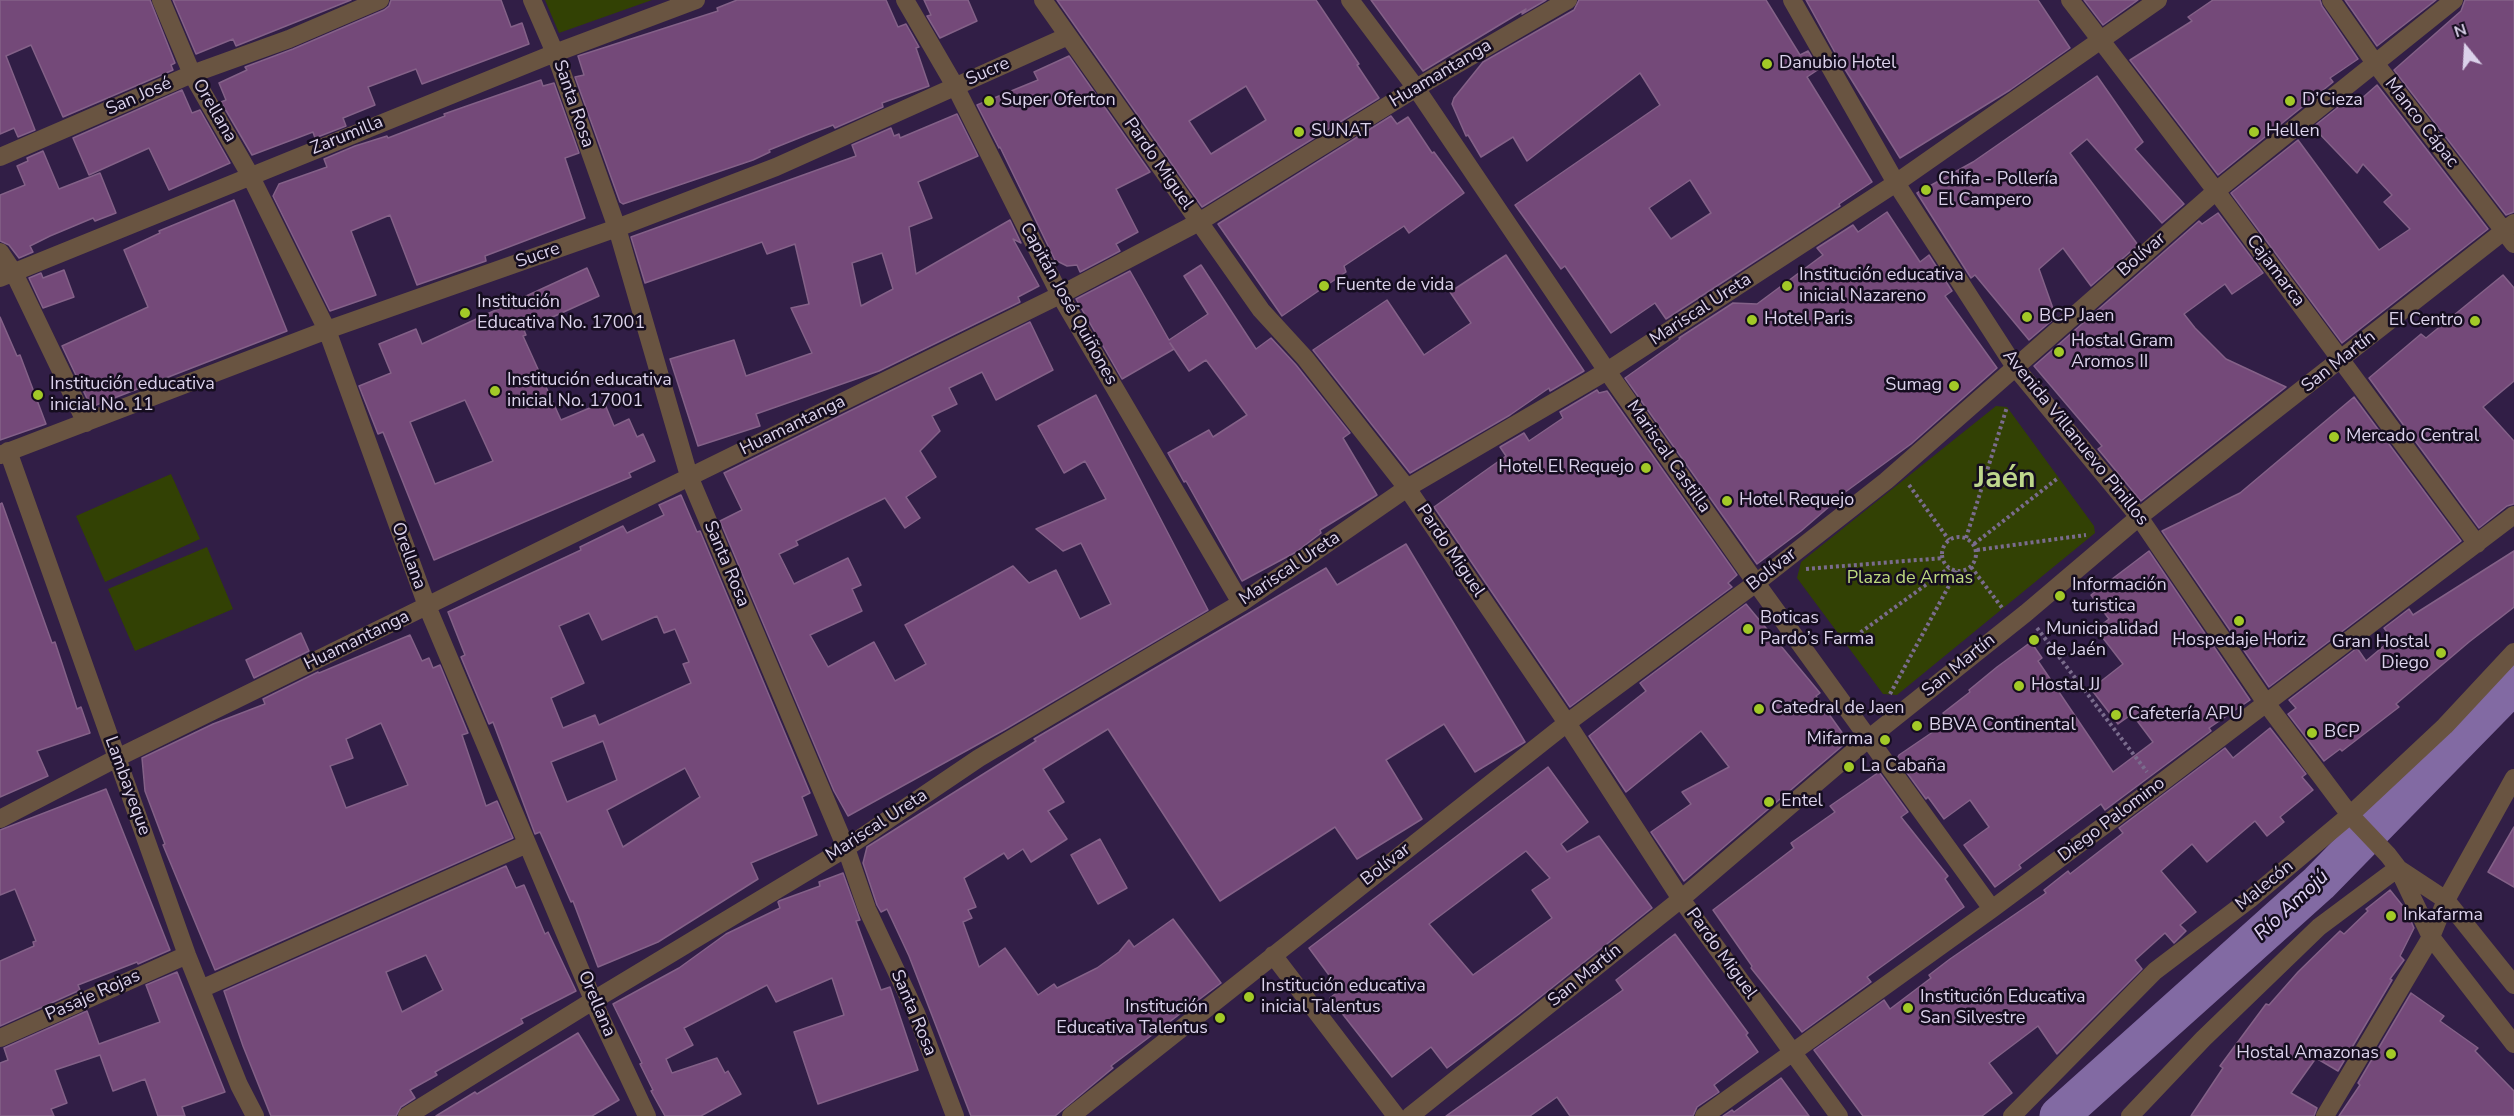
<!DOCTYPE html>
<html>
<head>
<meta charset="utf-8">
<style>
	body { margin:0 }
	#map { position:relative; width:2514px; height:1116px; overflow:hidden; background:#311e46; font-family:"Nunito Sans",sans-serif }
	canvas { display:block }
	.north { position:absolute; left:2436px; top:18px; width:60px; height:60px; -webkit-text-stroke:4px #150d1f; paint-order:stroke; rotate:342deg; font-size:16px; font-weight:700; line-height:24px; text-align:center; color:#dbd2eb }
	.north::after { content:''; display:block; margin:auto; width:21px; height:27px; background:#dbd2eb; clip-path:polygon(50% 0,100% 100%,50% 72%,0 100%) }
</style>
</head>
<body>
<div id="map">
<canvas width="2514" height="1116"></canvas>
<div class="north">N</div>
</div>
<script>
const c = document.querySelector('canvas').getContext('2d');
c.lineJoin = 'round';
function paint(path, color) {
  c.fillStyle = color;
  c.fill(path, 'evenodd');
}
function trace(path, color, width, dash) {
  c.strokeStyle = color;
  c.lineWidth = width;
  c.lineCap = dash ? 'butt' : 'round';
  c.setLineDash(dash || []);
  c.stroke(path);
}
function drawText(font, color, halo, rows, align = 'center') {
  c.font = font + ' "Nunito Sans",sans-serif';
  c.lineWidth = 5;
  c.setLineDash([]);
  c.textBaseline = 'middle';
  c.strokeStyle = halo;
  c.fillStyle = color;
  for (const [text, x, y, turn = 0] of rows) {
    c.save();
    c.translate(x, y);
    c.rotate((+turn || 0) * Math.PI / 180);
    c.textAlign = isNaN(turn) ? turn : align;
    if (halo) c.strokeText(text, 0, 0);
    c.fillText(text, 0, 0);
    c.restore();
  }
}
paint(new Path2D(`
	M545,0H652L559,33Z
	M1996,406L2007,407L2094,526L2095,533L1897,695L1883,694L1797,578L1801,562Z
	M171,474L200,539L105,582L76,516Z
	M207,547L233,609L135,651L108,589Z`), '#324104');
trace(new Path2D(`
	M2059,1116L2319,883L2514,684`), '#826aa3', 39);
const building = new Path2D(`
	M0,0H150L175,63L171,65L173,70L63,117L31,45L6,56L35,130L18,137L14,128L0,134Z
	M173,0H351L236,46L233,39L196,54Z
	M391,0H501L511,27L522,23L529,44L422,84L416,69L368,87L375,105L343,118L346,126L315,138L313,132L252,155L221,102L226,100L219,83L247,70L245,67L293,49L384,10L389,6Z
	M737,0H886L898,27L906,24L919,47L916,48L929,86L882,103L883,107L835,128L833,125L809,134L769,150L770,152L753,160L623,204L620,202L575,77L584,75L578,56L718,11L717,8Z
	M924,0H968L977,21L940,38L927,16L931,15Z
	M1057,0H1316L1359,64L1357,65L1379,98L1202,207ZM1246,86L1266,120L1211,154L1189,121Z
	M1371,0H1546L1522,14L1526,9L1423,71Z
	M1579,0H1766L1800,55L1808,51L1819,69L1807,77L1872,182L1839,204L1840,206L1666,319L1655,303L1611,333L1565,266L1561,269L1515,205L1660,105L1640,73L1527,161L1513,137L1481,157L1468,135L1466,136L1452,104L1454,98L1483,62L1574,10ZM1690,180L1711,213L1671,239L1649,208Z
	M1806,0H2038L2070,48L2010,90L1900,158L1838,58Z
	M2084,0H2138L2103,25Z
	M2213,0H2320L2322,6L2358,59L2330,78L2333,82L2218,175L2130,60L2192,21L2188,17Z
	M2345,0H2436L2377,46Z
	M2465,0H2514V212L2506,215L2394,70L2461,11Z
	M1069,56L1150,172L1116,189L1138,232L1116,244L1120,251L1080,272L1077,265L1067,266L1055,260L1000,147L999,148L977,105L1038,80L1034,72Z
	M2097,76L2143,142L2135,149L2184,204L2162,223L2087,139L2070,153L2138,245L2091,286L2063,248L2039,269L2056,317L2029,340L1975,275L1971,278L1917,193L1973,162Z
	M541,80L543,86L554,83L579,153L565,158L585,218L485,256L486,261L417,285L390,215L351,231L376,295L330,311L273,196L279,184L327,167L324,159L355,146L387,136L388,138L445,116L444,114Z
	M2377,85L2488,229L2342,343L2231,193L2298,140L2379,250L2410,229L2384,202L2392,195L2363,164L2357,173L2313,127L2347,100L2352,107Z
	M182,90L192,113L200,110L230,163L169,190L149,148L89,175L73,138Z
	M957,114L978,156L918,182L932,218L909,227L916,274L1010,220L1021,243L1013,239L1039,286L1018,297L1020,302L879,371L756,414L760,426L698,446L670,359L734,340L746,376L812,353L791,308L809,304L795,244L767,254L762,242L645,283L631,237L856,156L852,145L891,128L894,136L899,134L900,138ZM882,253L893,289L861,306L852,263Z
	M1391,116L1397,124L1408,117L1432,153L1434,152L1464,193L1409,233L1404,226L1344,266L1346,272L1282,316L1218,224Z
	M43,151L59,189L100,173L116,213L95,221L93,218L50,236L30,246L33,252L19,258L9,245L0,241V195L25,185L17,166L28,161L27,158Z
	M234,200L287,331L91,407L62,346L148,307L124,250L160,233L159,231Z
	M1887,212L1920,262L1929,255L1952,291L1945,296L1997,368L1911,444L1837,498L1838,499L1801,531L1757,564L1625,378L1680,339L1679,338L1733,303L1757,304L1823,255L1817,248L1853,225L1858,232Z
	M2218,213L2263,273L2232,294L2225,284L2184,314L2195,328L2226,359L2286,387L2141,501L2098,449L2102,446L2034,366L2199,221L2202,224Z
	M1506,255L1584,371L1550,391L1549,388L1510,415L1410,473L1313,350L1387,300L1424,355L1471,323L1450,292Z
	M1201,265L1256,349L1271,338L1296,365L1350,433L1343,438L1377,495L1320,530L1321,533L1296,552L1242,581L1186,481L1184,482L1168,453L1209,430L1213,437L1247,415L1206,360L1189,371L1170,343L1174,349L1122,379L1076,299L1130,271L1169,340L1208,314L1184,276Z
	M587,268L599,296L524,330L526,335L523,336L561,420L604,402L614,426L629,419L637,437L643,434L655,461L629,473L631,477L434,560L383,432L378,434L359,386L391,373L379,344L416,329L422,344ZM465,400L493,461L435,484L410,422Z
	M64,270L74,297L43,308L29,278L41,273L43,278Z
	M2503,275L2514,288V381L2483,407L2514,441V504L2507,506L2479,528L2369,378L2421,334L2426,338Z
	M0,317L17,356L20,355L46,424L0,440Z
	M1030,322L1053,370L996,400L982,372L949,388L957,404L932,416L940,431L920,451L936,477L906,497L920,518L905,528L885,498L796,541L798,545L779,554L794,584L848,558L861,585L852,589L862,611L810,635L828,667L874,642L895,681L926,664L905,625L1013,566L1029,583L1056,570L1080,619L1111,604L1081,543L1063,551L1036,529L1106,499L1085,461L1064,473L1038,426L1096,395L1208,610L1004,730L848,816L834,791L720,521L742,510L724,473Z
	M1597,390L1599,393L1607,391L1737,575L1728,583L1732,587L1570,707L1434,507L1506,456L1500,447L1524,433L1529,441L1563,418L1560,412Z
	M2354,397L2461,541L2269,687L2162,531L2240,493Z
	M681,495L697,532L700,531L810,793L802,797L817,835L751,863L758,879L658,942L598,967L573,901L571,902L540,832L535,834L493,722L489,724L461,657L465,655L448,612L581,550L580,547L623,526L627,533L664,515L659,505ZM589,613L602,640L657,616L664,633L675,629L689,662L683,664L691,683L599,725L595,715L563,728L551,698L584,683L559,626ZM603,741L617,780L567,802L551,762ZM685,768L700,797L623,847L607,810Z
	M2,503L52,643L55,642L77,709L81,707L90,733L37,751L48,776L0,797V504Z
	M1406,544L1525,742L1475,772L1444,724L1386,760L1422,819L1357,859L1335,827L1220,901L1108,729L1043,769L1064,802L1048,811L1067,839L1031,862L1023,849L1008,859L1004,853L964,878L976,907L968,910L972,918L963,922L979,967L1005,948L1038,995L1054,984L1057,988L1097,968L1119,952L1129,940L1134,947L1173,919L1221,983L1111,1066L1113,1068L1055,1116H971L909,956L887,909L881,912L877,905L863,863L867,847L1036,741L1034,739L1326,568L1337,585Z
	M2149,551L2250,700L2209,728L2211,731L2105,810L2101,804L2019,865L2021,868L1995,887L1964,845L1989,827L1970,800L1944,819L1928,797L1926,799L1897,759L1899,755L1949,721L1943,713L1970,692L1969,690L1997,667L2031,642L2042,658L2038,661L2113,772L2153,742L2132,714L2118,724L2091,689L2123,664L2096,629L2109,619L2091,595Z
	M2514,551V607L2469,642L2396,704L2399,707L2342,751L2340,749L2324,761L2288,714L2296,708L2289,700L2357,648L2366,661L2392,639L2384,628L2409,609L2413,615Z
	M1746,604L1820,693L1816,696L1848,741L1684,881L1651,832L1691,804L1682,792L1729,767L1701,731L1626,792L1589,736L1646,691L1640,683Z
	M301,633L309,651L254,678L246,660Z
	M410,635L422,661L429,658L433,668L440,665L468,733L462,735L486,806L497,801L513,838L215,970L163,845L165,844L145,791L142,758L213,724L265,704L263,699L318,672L319,673ZM381,723L408,785L346,808L330,766L353,758L346,739Z
	M2270,728L2306,774L2302,777L2313,790L2280,817L2284,822L2267,836L2255,821L2207,862L2192,844L2161,871L2196,912L2180,925L2186,931L2174,943L2165,933L2135,960L2142,969L2057,1054L2038,1026L1989,1063L2012,1093L1982,1116H1863L1814,1050L1884,1000L1890,1009L1931,978L1929,975L1950,959L2046,893L2044,890L2068,871L2070,874L2123,833L2119,828L2225,748L2233,758Z
	M1548,767L1588,822L1561,844L1567,852L1599,836L1652,908L1519,1014L1447,1068L1431,1047L1392,1077L1330,998L1340,990L1309,948ZM1526,851L1550,878L1532,890L1552,918L1473,975L1429,924Z
	M1879,772L1908,812L1901,817L1948,876L1945,879L1964,907L1867,977L1871,982L1802,1032L1751,968L1752,966L1713,910L1794,848L1791,843L1835,812L1830,806Z
	M106,789L170,950L138,964L137,962L78,985L80,990L0,1026V961L34,946L33,942L36,941L15,889L0,895V830Z
	M2514,827V887L2488,872Z
	M1100,839L1127,888L1098,904L1071,855Z
	M506,866L516,888L524,885L545,934L548,932L576,991L521,1019L523,1023L435,1072L437,1075L410,1090L415,1098L401,1107L396,1116H271L243,1046L224,991ZM426,955L443,990L402,1012L386,972Z
	M843,873L860,920L856,921L881,990L890,987L918,1070L818,1104L794,1032L844,1015L832,978L776,1002L767,985L684,1028L693,1045L666,1059L672,1073L717,1058L725,1073L728,1071L741,1094L701,1116H665L651,1091L653,1090L640,1064L642,1063L613,1004L679,968L726,934L780,908L778,902L779,901L820,886L819,882Z
	M2390,890L2406,910L2414,928L2400,956L2404,960L2390,979L2392,980L2338,1071L2316,1058L2291,1093L2317,1108L2314,1116H2191L2223,1068L2220,1066L2266,1004L2269,1005L2298,972L2340,931L2344,934L2368,911L2366,909Z
	M1675,934L1748,1033L1746,1035L1758,1052L1714,1085L1719,1092L1697,1107L1693,1116H1570L1557,1097L1530,1116H1446L1623,990L1616,980Z
	M177,972L225,1092L182,1107L185,1116H158L145,1079L113,1091L100,1055L55,1070L67,1103L51,1109L54,1116H0V1063L8,1060L4,1048L87,1011L99,1044L160,1022L146,985Z
	M2411,993L2444,1016L2440,1021L2478,1048L2475,1051L2514,1091V1116H2339L2360,1085L2358,1083Z
	M578,1033L619,1100L592,1116H436L475,1092L477,1094Z
	M1781,1078L1809,1116H1723L1732,1110L1734,1112Z`);
paint(building, '#744979');
trace(building, '#846188', 1.5);
trace(new Path2D(`
	M1909,485L1949,540
	M1942 554a17 17 0 1 1 34 0a17 17 0 1 1-34 0Z
	M1966,538L2007,407
	M1974,544L2058,478
	M1977,550L2086,535
	M1971,567L2003,609
	M1806,569L1943,558
	M2037,628L2147,772
	M1846,643L1949,568
	M1890,694L1957,571`), '#7a6c8d', 4, [3, 3]);
trace(new Path2D(`
	M161,0L192,74L250,175L327,330L427,606L599,1014L647,1116
	M532,0L555,53L617,228L689,476L846,848L867,909L916,1013L955,1116
	M905,0L955,86L1060,295L1241,603
	M1043,0L1261,310L1305,358L1407,488L1567,723L1681,899L1839,1116
	M1350,0L1416,88L1607,371L1756,583L1992,909
	M1792,0L1896,183L2015,367L2139,517L2266,703L2350,815L2388,855L2398,868L2431,937L2514,1044
	M2070,0L2216,191L2477,544
	M2331,0L2375,63L2514,244
	M0,157L192,74L289,39L380,0
	M0,252L14,273L86,423
	M0,278L555,53L696,0
	M8,451L187,955L239,1085L255,1116
	M0,455L327,330L617,228L776,167L1068,36
	M0,819L117,758L1060,295L1199,222L1416,88L1568,0
	M2399,869L2446,900L2514,985
	M1273,955L1396,1116
	M201,989L527,844
	M0,1038L187,955
	M407,1116L594,1000L846,848L979,758L1241,603L1407,488L1607,371L1896,183L2158,0
	M1071,1116L1567,723L1756,583L1886,481L2216,191L2454,0
	M1410,1116L1681,899L1868,739L2026,613L2139,517L2514,223
	M1704,1116L1992,909L2157,786L2514,515
	M2012,1116L2155,971L2250,899L2350,815L2445,726L2514,652
	M2130,1116L2203,1039L2319,927L2398,868
	M2325,1116L2431,937L2446,900L2514,778`), '#695441', 18);
for (const [x, y, r, color] of [
	[1767,64,6,"#a2c927"],
	[989,101,6,"#a2c927"],
	[2290,101,6,"#a2c927"],
	[1299,132,6,"#a2c927"],
	[2254,132,6,"#a2c927"],
	[1926,190,6,"#a2c927"],
	[1324,286,6,"#a2c927"],
	[1787,286,6,"#a2c927"],
	[465,313,6,"#a2c927"],
	[2027,317,6,"#a2c927"],
	[1752,320,6,"#a2c927"],
	[2475,321,6,"#a2c927"],
	[2059,352,6,"#a2c927"],
	[1954,386,6,"#a2c927"],
	[495,391,6,"#a2c927"],
	[38,395,6,"#a2c927"],
	[2334,437,6,"#a2c927"],
	[1646,468,6,"#a2c927"],
	[1727,501,6,"#a2c927"],
	[2060,596,6,"#a2c927"],
	[2239,621,6,"#a2c927"],
	[1748,629,6,"#a2c927"],
	[2034,640,6,"#a2c927"],
	[2441,653,6,"#a2c927"],
	[2019,686,6,"#a2c927"],
	[1759,709,6,"#a2c927"],
	[2116,715,6,"#a2c927"],
	[1917,726,6,"#a2c927"],
	[2312,733,6,"#a2c927"],
	[1885,740,6,"#a2c927"],
	[1849,767,6,"#a2c927"],
	[1769,802,6,"#a2c927"],
	[2391,916,6,"#a2c927"],
	[1249,997,6,"#a2c927"],
	[1908,1008,6,"#a2c927"],
	[1220,1018,6,"#a2c927"],
	[2391,1054,6,"#a2c927"]
]) {
  const dot = new Path2D();
  dot.arc(x, y, r, 0, 2 * Math.PI);
  c.fillStyle = color;
  c.fill(dot);
  trace(dot, '#150d1f', 2);
}
drawText('18px', '#dbd2eb', '#150d1f', [
	["Danubio Hotel",1779,64],
	["Super Oferton",1001,101],
	["D’Cieza",2302,101],
	["SUNAT",1311,132],
	["Hellen",2266,132],
	["Chifa - Pollería",1938,180],
	["El Campero",1938,201],
	["Institución educativa",1799,276],
	["inicial Nazareno",1799,297],
	["Fuente de vida",1336,286],
	["Institución",477,303],
	["Educativa No. 17001",477,324],
	["BCP Jaen",2039,317],
	["Hotel Paris",1764,320],
	["El Centro",2463,321,"right"],
	["Hostal Gram",2071,342],
	["Aromos II",2071,363],
	["Institución educativa",507,381],
	["inicial No. 17001",507,402],
	["Institución educativa",50,385],
	["inicial No. 11",50,406],
	["Sumag",1942,386,"right"],
	["Mercado Central",2346,437],
	["Hotel El Requejo",1634,468,"right"],
	["Hotel Requejo",1739,501],
	["Información",2072,586],
	["turistica",2072,607],
	["Boticas",1760,619],
	["Pardo’s Farma",1760,640],
	["Municipalidad",2046,630],
	["de Jaén",2046,651],
	["Hospedaje Horiz",2239,641,"center"],
	["Gran Hostal",2429,643,"right"],
	["Diego",2429,664,"right"],
	["Hostal JJ",2031,686],
	["Catedral de Jaen",1771,709],
	["Cafetería APU",2128,715],
	["BBVA Continental",1929,726],
	["BCP",2324,733],
	["Mifarma",1873,740,"right"],
	["La Cabaña",1861,767],
	["Entel",1781,802],
	["Inkafarma",2403,916],
	["Institución educativa",1261,987],
	["inicial Talentus",1261,1008],
	["Institución Educativa",1920,998],
	["San Silvestre",1920,1019],
	["Institución",1208,1008,"right"],
	["Educativa Talentus",1208,1029,"right"],
	["Hostal Amazonas",2379,1054,"right"]
], 'left');
drawText('18px', '#dbd2eb', '#150d1f', [
	["Sucre",988,72,-24],
	["Huamantanga",1441,74,-31],
	["San José",139,97,-24],
	["Santa Rosa",573,104,71],
	["Orellana",214,111,60],
	["Manco Cápac",2421,123,52],
	["Zarumilla",347,136,-22],
	["Pardo Miguel",1158,164,55],
	["Bolívar",2142,255,-41],
	["Sucre",538,256,-19],
	["Cajamarca",2275,271,53],
	["Capitán José Quiñones",1068,304,61],
	["Mariscal Ureta",1701,310,-33],
	["San Martín",2339,362,-38],
	["Huamantanga",793,426,-26],
	["Avenida Villanuevo Pinillos",2075,438,51],
	["Mariscal Castilla",1668,457,55],
	["Pardo Miguel",1450,551,56],
	["Orellana",408,556,70],
	["Santa Rosa",726,564,67],
	["Mariscal Ureta",1290,569,-34],
	["Bolívar",1772,570,-38],
	["Huamantanga",357,641,-26],
	["San Martín",1959,666,-39],
	["Lambayeque",127,786,70],
	["Diego Palomino",2112,820,-37],
	["Mariscal Ureta",877,826,-33],
	["Bolívar",1386,865,-38],
	["Malecón",2265,886,-39],
	["Pardo Miguel",1721,954,54],
	["San Martín",1585,976,-39],
	["Pasaje Rojas",93,996,-24],
	["Orellana",596,1004,67],
	["Santa Rosa",913,1013,67]
]);
drawText('18px', '#beda7f', '#150d1f', [
	["Plaza de Armas",1910,579]
]);
drawText('italic 20px', '#e1d4f6', '#150d1f', [
	["Río Amojú",2292,906,-43]
]);
drawText('bold 30px', '#bed68c', '#150d1f', [
	["Jaén",2005,480]
]);
</script>
</body>
</html>
